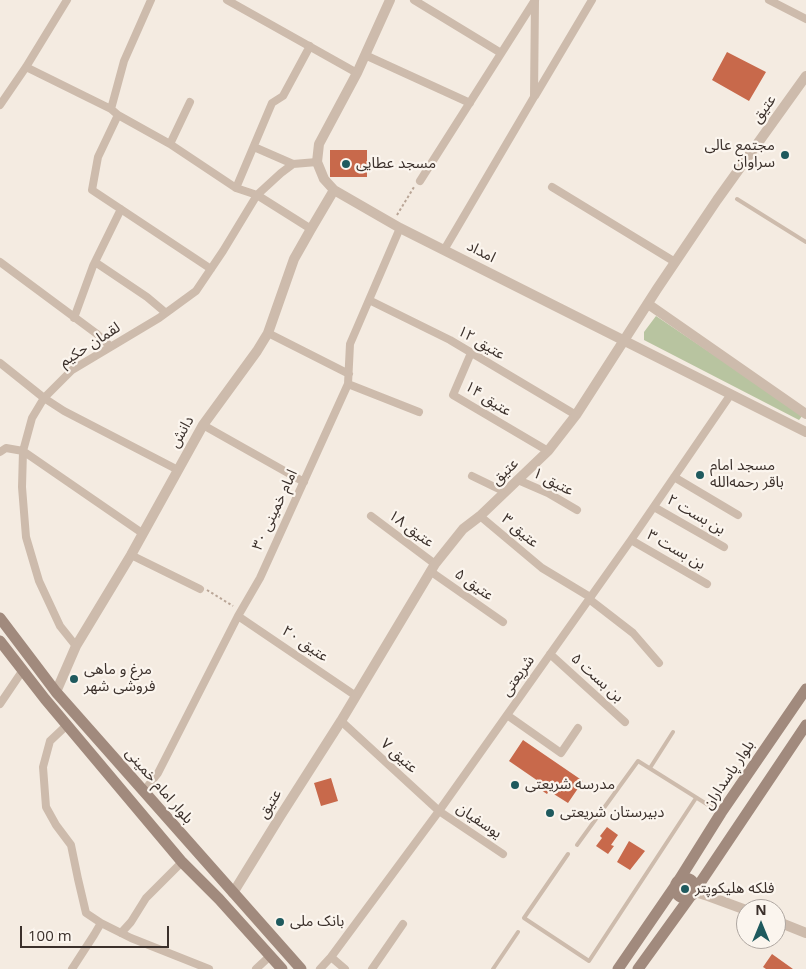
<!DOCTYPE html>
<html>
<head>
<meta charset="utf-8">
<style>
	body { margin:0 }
	#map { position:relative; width:806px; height:969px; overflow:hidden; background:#f4ebe1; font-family:"Open Sans",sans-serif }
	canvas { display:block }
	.north { position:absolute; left:736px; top:899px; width:50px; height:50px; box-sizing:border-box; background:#fbf5ee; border:1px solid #aea6a0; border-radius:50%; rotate:0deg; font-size:14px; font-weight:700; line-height:20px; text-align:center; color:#3b302b }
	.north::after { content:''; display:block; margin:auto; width:18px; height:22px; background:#1f5a5e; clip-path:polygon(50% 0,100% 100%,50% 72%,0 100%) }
	.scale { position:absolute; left:20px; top:926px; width:149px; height:22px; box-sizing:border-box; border:2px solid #3b302b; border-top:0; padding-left:6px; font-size:15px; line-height:18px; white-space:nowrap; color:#3b302b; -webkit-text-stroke:4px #fbf5ee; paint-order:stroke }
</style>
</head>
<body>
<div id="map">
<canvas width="806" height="969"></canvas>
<div class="north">N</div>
<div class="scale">100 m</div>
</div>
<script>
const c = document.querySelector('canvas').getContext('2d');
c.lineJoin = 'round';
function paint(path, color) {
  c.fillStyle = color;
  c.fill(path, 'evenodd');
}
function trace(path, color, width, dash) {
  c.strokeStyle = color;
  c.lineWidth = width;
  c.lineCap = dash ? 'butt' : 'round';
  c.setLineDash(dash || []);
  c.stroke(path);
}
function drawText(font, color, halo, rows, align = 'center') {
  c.font = font + ' "Open Sans","Noto Sans Arabic",sans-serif';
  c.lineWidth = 4.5;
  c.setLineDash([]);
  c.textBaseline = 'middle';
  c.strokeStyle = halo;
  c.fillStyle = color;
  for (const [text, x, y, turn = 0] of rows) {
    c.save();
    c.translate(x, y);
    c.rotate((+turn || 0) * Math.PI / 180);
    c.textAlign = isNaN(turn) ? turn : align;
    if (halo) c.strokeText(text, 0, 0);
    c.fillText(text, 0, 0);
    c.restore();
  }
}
paint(new Path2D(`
	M656,316L803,415L799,420L644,340V332Z`), '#b8c4a0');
paint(new Path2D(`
	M727,52L766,72L749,101L712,80Z
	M330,150H367V177H330Z
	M523,740L583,781L568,803L549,791L547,794L538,788L541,783L509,761Z
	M331,778L338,801L321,806L314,783Z
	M607,827L618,835L611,845L614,846L608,854L596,846L602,838L600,836Z
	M629,841L645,851L630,870L617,862Z
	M772,954L793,969H766L763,967Z`), '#c8694b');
trace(new Path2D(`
	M397,215L414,187
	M207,590L233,606`), '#b9a596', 2, [2.5, 2.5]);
trace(new Path2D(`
	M737,199L806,242
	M650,768L673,732
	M577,845L638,761L721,813
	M568,854L524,918L589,961L696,798
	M493,969L518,932`), '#cdbbac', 4);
trace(new Path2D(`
	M227,0L357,73
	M414,0L501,53
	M769,0L806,19
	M365,55L470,103
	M26,67L111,109L118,115L170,144L236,188L257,195L311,229
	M535,96L592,0
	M0,105L26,67L67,0
	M111,109L124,61L151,0
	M118,115L98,157L92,190L211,269
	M170,144L190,102
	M254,147L293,164
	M420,181L535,0
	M552,187L675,262
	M236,188L272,103L283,96L310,46
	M444,250L534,97L535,0
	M0,262L97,334L110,346
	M95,262L147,297L166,313
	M369,300L450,340L576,415
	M74,318L93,266L121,209
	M268,333L349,374
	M471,353L453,395L548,451
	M0,363L44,398L64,411L178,470
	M348,384L419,412
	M203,425L304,482
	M0,452L6,448L23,451L142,533
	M472,476L505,492
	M674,477L738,515
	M518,480L548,493L577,510
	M654,507L724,547
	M371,516L435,564
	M480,516L542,568L590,597
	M631,540L707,584
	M131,555L200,589
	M430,571L503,622
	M589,599L633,633L659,663
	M238,616L356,696
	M76,646L60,626L39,581L26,537L22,487L23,451L32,418L44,398L72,370L159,318L196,291L223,251L257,195L281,173L293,164L317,162
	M550,654L625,722
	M0,704L23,670
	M507,715L561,753L578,728
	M341,721L439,811L503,854
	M67,725L50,741L43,767L46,807L56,825L71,845L78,879L86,913L101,923
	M144,791L158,773L238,616L260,578L348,384L350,344L400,228
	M121,933L131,922L146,898L182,862
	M331,957L345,969
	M72,969L94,935L101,923L131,938L209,969
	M256,969L270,956
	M320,969L331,957L439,811L631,540L731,394
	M372,969L403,924`), '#cdbbac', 8);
trace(new Path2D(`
	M390,0L357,73L319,144L317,162L324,179L334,190L400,228L806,432
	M648,304L806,414
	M56,692L76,646L131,555L203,425L257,351L268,333L294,259L311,229L334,190
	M695,892L708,896L746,910
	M233,893L281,815L341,721L435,564L463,529L480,516L548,451L576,415L657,289L717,200L806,76
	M776,921L806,933`), '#cdbbac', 10);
trace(new Path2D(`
	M0,618L56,692L301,969
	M0,641L45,699L182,862L219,899L282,969
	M675 888a10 10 0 1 1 20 0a10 10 0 1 1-20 0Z
	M679,880L721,813L806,689
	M696,889L806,725
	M618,969L675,886
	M638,969L690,897`), '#a18a7d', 11);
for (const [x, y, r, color] of [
	[785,155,5,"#1f5a5e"],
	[346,164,5,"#1f5a5e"],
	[700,475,5,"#1f5a5e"],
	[74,679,5,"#1f5a5e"],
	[515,785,5,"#1f5a5e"],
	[550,813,5,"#1f5a5e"],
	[685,889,5,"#1f5a5e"],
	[280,922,5,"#1f5a5e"]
]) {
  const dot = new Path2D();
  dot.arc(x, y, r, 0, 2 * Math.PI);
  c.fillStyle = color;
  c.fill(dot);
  trace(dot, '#fbf5ee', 2);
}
drawText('15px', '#3b302b', '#fbf5ee', [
	["عتیق",764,109,-54],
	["امداد",481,252,27],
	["عتیق ۱۲",481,343,30],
	["لقمان حکیم",90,345,-33],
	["عتیق ۱۴",488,399,32],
	["دانش",182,432,-60],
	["عتیق",505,472,-44],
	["عتیق ۱",553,482,27],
	["امام خمینی ۳۰",275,510,-65],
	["بن بست ۲",696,515,30],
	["عتیق ۱۸",411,529,36],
	["عتیق ۳",520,531,40],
	["بن بست ۳",676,550,30],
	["عتیق ۵",474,585,35],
	["عتیق ۲۰",305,644,34],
	["شریعتی",518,676,-55],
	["بن بست ۵",597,678,42],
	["عتیق ۷",399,756,42],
	["بلوار پاسداران",729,775,-56],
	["بلوار امام خمینی",159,786,49],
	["عتیق",270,804,-58],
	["یوسفیان",479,821,34]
]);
drawText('15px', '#3b302b', '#fbf5ee', [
	["مجتمع عالی",775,146,"right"],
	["سراوان",775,163,"right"],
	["مسجد عطایی",356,164],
	["مسجد امام",710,466],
	["باقر رحمه‌الله",710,483],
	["مرغ و ماهی",84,670],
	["فروشی شهر",84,687],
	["مدرسه شریعتی",525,785],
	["دبیرستان شریعتی",560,813],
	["فلکه هلیکوپتر",695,889],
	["بانک ملی",290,922]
], 'left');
</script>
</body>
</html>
